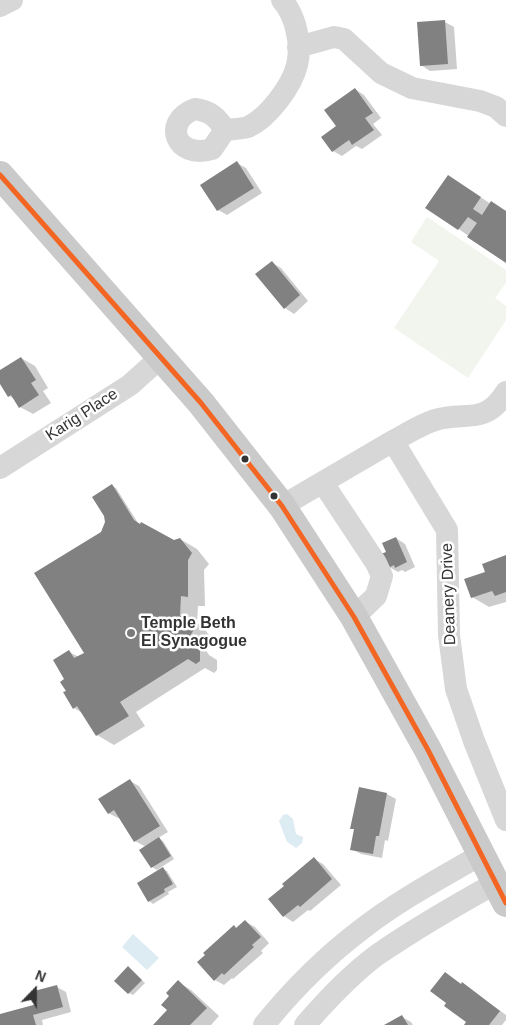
<!DOCTYPE html>
<html>
<head>
<meta charset="utf-8">
<style>
	body { margin:0 }
	#map { position:relative; width:506px; height:1025px; overflow:hidden; background:#fff; font-family:Arial,sans-serif }
	canvas { display:block }
	.north { position:absolute; left:10px; top:965px; width:50px; height:50px; -webkit-text-stroke:4px #fff; paint-order:stroke; rotate:22deg; font-size:14px; font-weight:700; line-height:20px; text-align:center; color:#333 }
	.north::after { content:''; display:block; margin:auto; width:18px; height:22px; background:#333; clip-path:polygon(50% 0,100% 100%,50% 72%,0 100%) }
</style>
</head>
<body>
<div id="map">
<canvas width="506" height="1025"></canvas>
<div class="north">N</div>
</div>
<script>
const c = document.querySelector('canvas').getContext('2d');
c.lineJoin = 'round';
function paint(path, color) {
  c.fillStyle = color;
  c.fill(path, 'evenodd');
}
function trace(path, color, width, dash) {
  c.strokeStyle = color;
  c.lineWidth = width;
  c.lineCap = dash ? 'butt' : 'round';
  c.setLineDash(dash || []);
  c.stroke(path);
}
function drawText(font, color, halo, rows, align = 'center') {
  c.font = font + ' Arial,sans-serif';
  c.lineWidth = 5;
  c.setLineDash([]);
  c.textBaseline = 'middle';
  c.strokeStyle = halo;
  c.fillStyle = color;
  for (const [text, x, y, turn = 0] of rows) {
    c.save();
    c.translate(x, y);
    c.rotate((+turn || 0) * Math.PI / 180);
    c.textAlign = isNaN(turn) ? turn : align;
    if (halo) c.strokeText(text, 0, 0);
    c.fillText(text, 0, 0);
    c.restore();
  }
}
paint(new Path2D(`
	M427,217L506,270V283L495,298L506,306V320L468,378L394,328L439,261L411,242Z`), '#f1f5ed');
paint(new Path2D(`
	M287,814L293,819L296,834L303,837L302,843L296,848L287,842L279,821L283,815Z
	M133,934L159,958L147,970L122,947Z`), '#ddebf3');
paint(new Path2D(`
	M445,22L454,27L457,69L430,71L421,65Z
	M355,89L364,95L381,118L373,124L382,135L362,149L356,146L342,156L333,151L323,137L338,127Z
	M237,163L246,168L262,193L227,215L218,210Z
	M448,176L491,204L506,211V262L427,207Z
	M272,263L281,268L308,301L294,314L285,308Z
	M21,358L35,366L48,388L43,391L51,403L33,414L20,407L15,399L9,396L0,382V372Z
	M112,486L116,488L138,523L174,541L180,539L197,549L209,564L204,570L205,606H198L197,623L204,628L211,638L205,649L209,655L217,660V670L214,673L205,668L136,712L145,726L114,745L97,735L84,714L74,708L65,693L68,691L66,679L69,652L79,657L85,654Z
	M396,538L405,544L415,567L405,572L402,570L398,572L389,567L388,553Z
	M506,557V602L489,607L472,597L487,572Z
	M130,781L139,786L168,832L158,838L163,841L174,859L157,870L152,867L141,850L146,847L135,841L120,817L118,818L108,813Z
	M360,789L387,794L396,799L388,841L385,840L382,858L361,854L352,849L355,830L352,828Z
	M314,859L323,864L341,885L310,911L308,910L293,922L284,916Z
	M163,869L167,871L177,887L168,892L169,894L153,904L149,901L138,883Z
	M246,922L255,927L269,943L261,951L263,953L233,979L232,978L224,985L215,980L237,929Z
	M128,967L145,983L133,995L129,993Z
	M178,982L191,990L219,1016L211,1025H154L169,1010L171,996Z
	M463,984L506,1015V1020L502,1025H466L468,1022L465,989Z
	M57,987L66,992L71,1012L42,1020L43,1025H0V1015L39,1005Z
	M402,1017L411,1022L413,1025H386Z`), '#0003');
paint(new Path2D(`
	M445,20L448,64L420,66L417,22Z
	M355,88L373,113L365,118L374,130L352,145L349,140L332,152L321,137L336,126L324,110Z
	M237,161L254,188L217,211L200,185Z
	M448,175L481,197L473,209L482,215L491,201L506,211V263L467,237L477,223L468,217L458,230L425,208Z
	M272,261L300,295L284,309L255,274Z
	M21,357L36,380L31,383L39,395L19,408L11,395L8,397L0,384V370Z
	M112,484L134,520L140,524L141,522L174,540L180,538L192,553L188,560V597L181,596L180,616H187L195,628L188,639L195,649H200V661L196,664L188,659L120,702L129,716L96,736L77,706L73,709L63,692L66,691L60,682L64,679L53,660L69,650L74,658L84,653L34,573L101,532L105,522L104,516L92,497Z
	M396,537L407,562L395,568L394,565L388,568L381,554L386,552L382,543Z
	M506,555V592L495,596L492,591L471,598L464,579L485,572L482,564Z
	M130,779L160,826L134,842L114,810L108,814L98,799Z
	M359,787L387,793L379,836H376L373,854L350,850L354,829H350Z
	M159,837L171,856L151,868L139,850Z
	M314,857L332,879L300,907L298,905L283,917L268,899L284,886L282,884Z
	M163,867L173,884L164,889L165,892L148,902L137,883Z
	M245,920L261,937L252,945L254,947L224,975L222,973L214,981L197,962L205,955L203,953L234,925L236,928Z
	M128,966L142,980L128,994L114,981Z
	M445,972L461,984L462,982L500,1011L489,1025H464L466,1022L444,1006L446,1003L430,991Z
	M178,980L207,1008L190,1025H153L167,1010L161,1005L169,996L166,993Z
	M57,985L63,1007L33,1015L36,1025H0V1014L37,1004L34,991Z
	M402,1015L408,1025H384Z`), '#818181');
trace(new Path2D(`
	M0,6L12,0
	M298,47L334,37L344,39L381,73L412,88L480,101L496,107L506,116
	M195,109C210,111 217,117 225,130L212,149C175,160 162,121 195,109Z
	M225,130C232,129 241,129 248,127C268,118 292,86 297,65C302,45 296,16 282,0
	M506,392C485,426 465,411 435,420C420,425 406,434 393,441L447,530L449,635L456,689L474,741L506,820
	M0,468L130,385L161,357
	M323,483L376,563L382,576L376,596L354,617
	M282,506L393,441
	M264,1025C293,989 325,957 362,929C399,900 441,878 482,854
	M305,1025C327,1000 350,975 377,955C415,929 456,905 496,883`), '#d7d7d7', 22);
trace(new Path2D(`
	M0,175L201,403L282,506L354,617L428,750L506,903`), '#cacaca', 28);
trace(new Path2D(`
	M0,175L201,403L282,506L354,617L428,750L506,903`), '#f26522', 5);
for (const [x, y, r, color] of [
	[245,459,4.5,"#333"],
	[274,496,4.5,"#333"],
	[131,633,5,"#7a7a7a"]
]) {
  const dot = new Path2D();
  dot.arc(x, y, r, 0, 2 * Math.PI);
  c.fillStyle = color;
  c.fill(dot);
  trace(dot, '#fff', 2);
}
drawText('16px', '#333', '#fff', [
	["Karig Place",82,415,-33],
	["Deanery Drive",449,594,-92]
]);
drawText('bold 16px', '#333', '#fff', [
	["Temple Beth",141,624],
	["El Synagogue",141,642]
], 'left');
</script>
</body>
</html>
